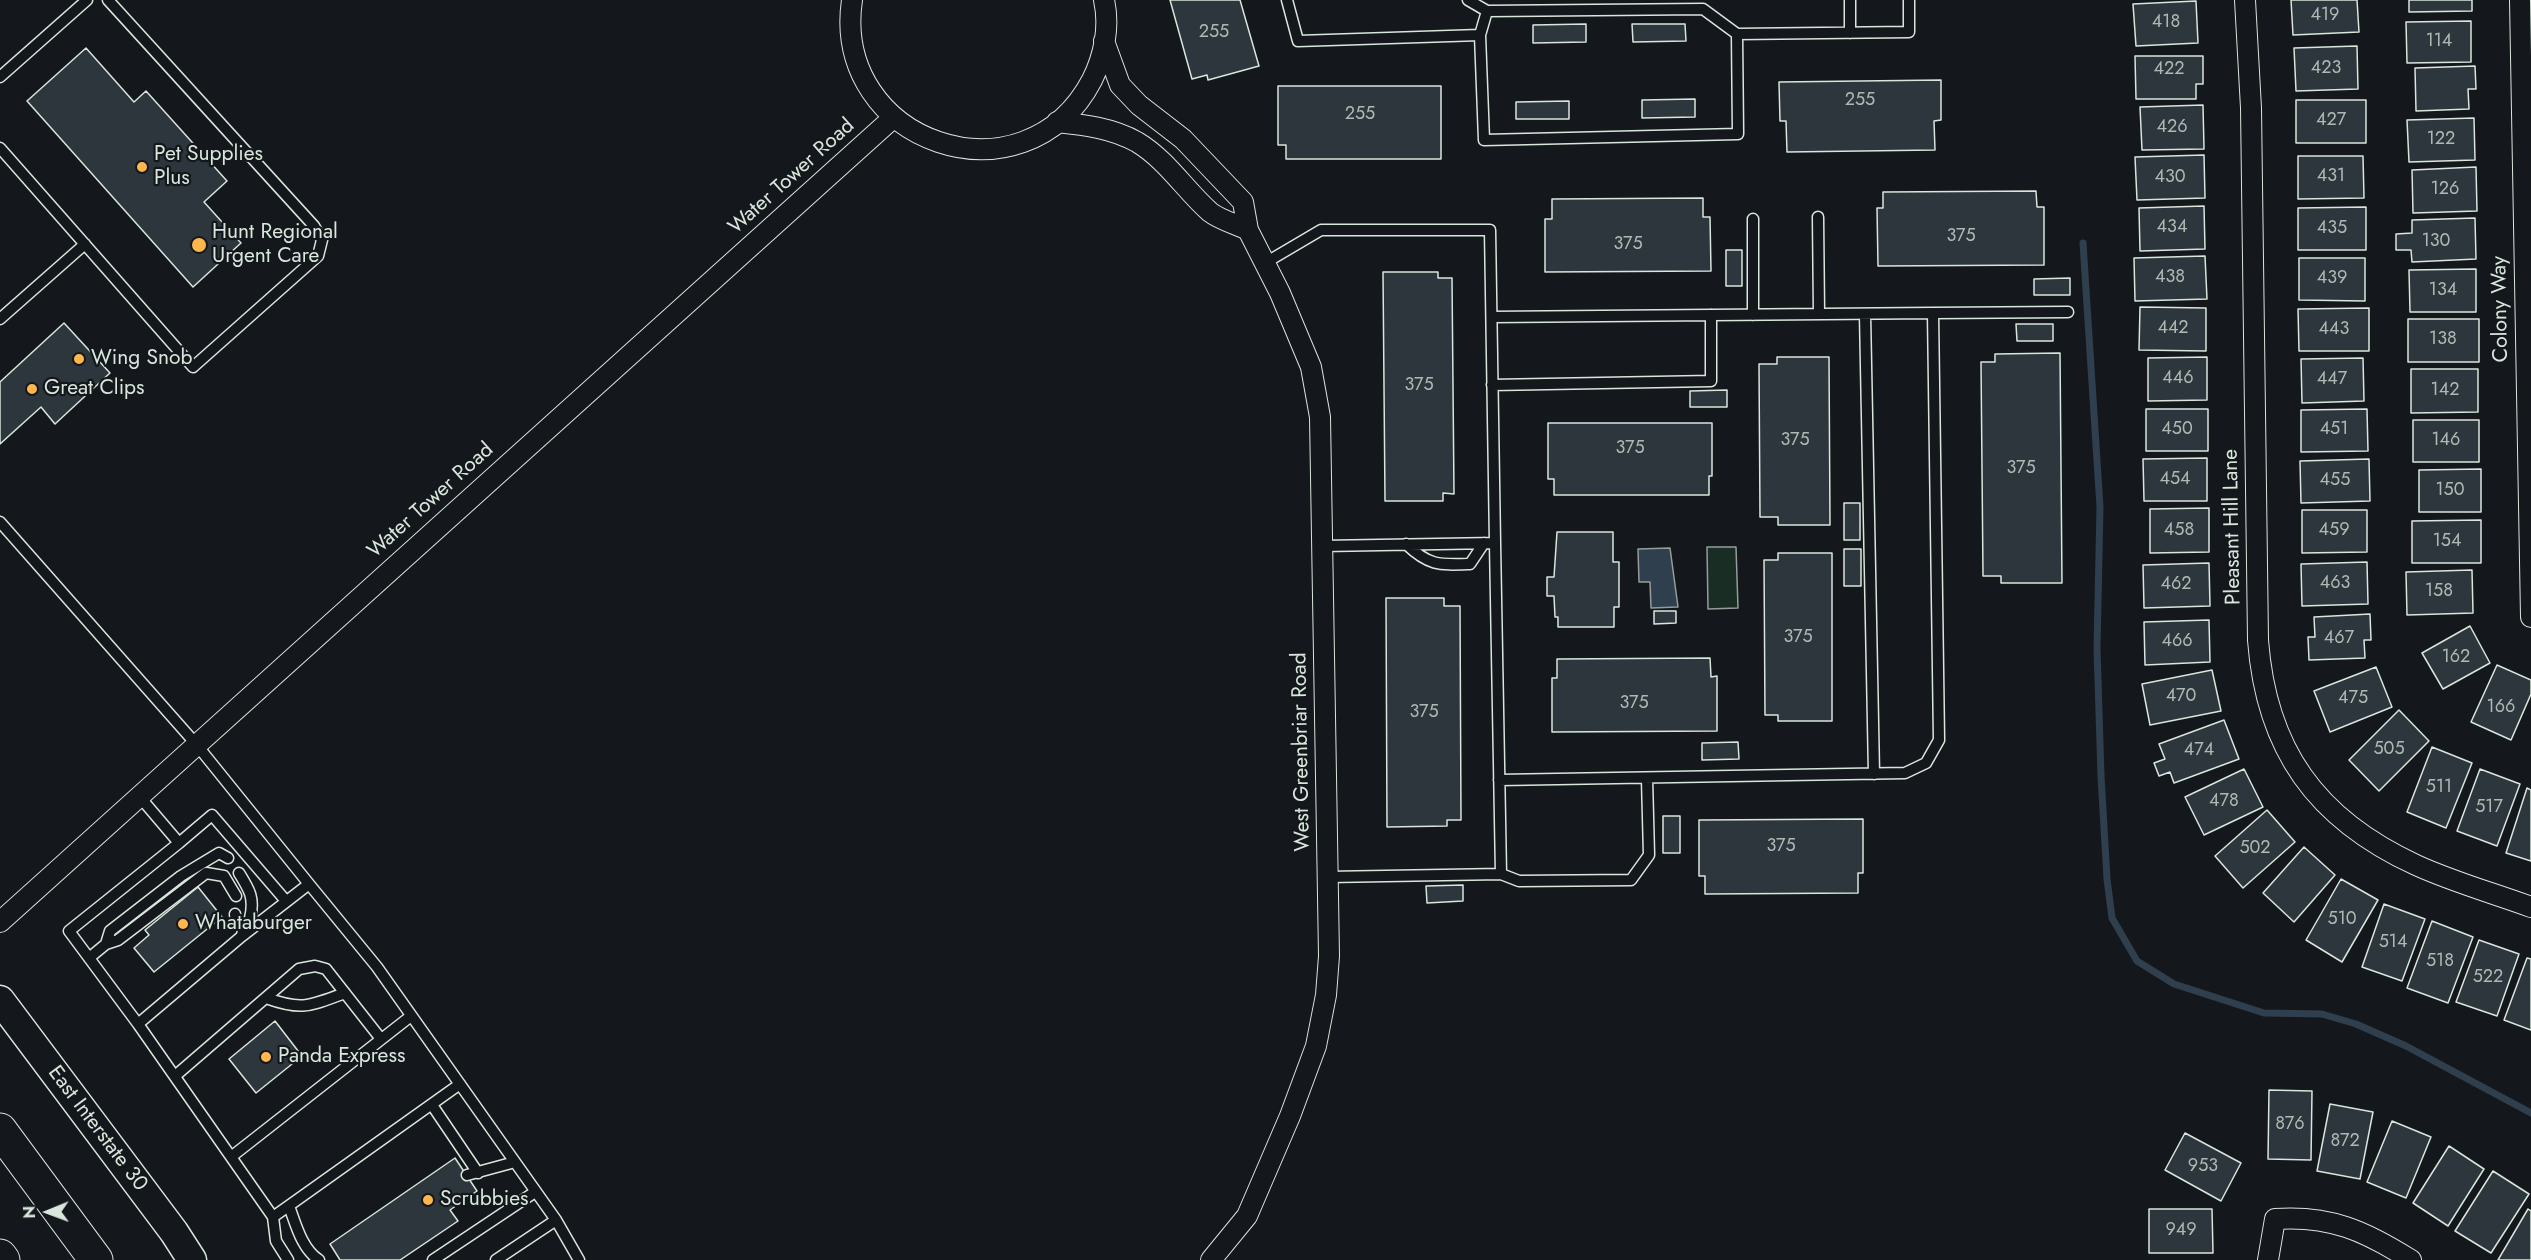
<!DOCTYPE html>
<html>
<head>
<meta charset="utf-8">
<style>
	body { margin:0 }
	#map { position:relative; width:2531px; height:1260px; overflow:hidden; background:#14181c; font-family:Jost,sans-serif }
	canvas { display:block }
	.north { position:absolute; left:18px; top:1182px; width:60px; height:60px; -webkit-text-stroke:4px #14181c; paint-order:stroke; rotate:269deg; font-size:16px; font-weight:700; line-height:24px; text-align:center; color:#d8e6dc }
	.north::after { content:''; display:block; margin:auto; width:21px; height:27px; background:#d8e6dc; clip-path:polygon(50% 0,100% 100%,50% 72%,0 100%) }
</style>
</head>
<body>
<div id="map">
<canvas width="2531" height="1260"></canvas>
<div class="north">N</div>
</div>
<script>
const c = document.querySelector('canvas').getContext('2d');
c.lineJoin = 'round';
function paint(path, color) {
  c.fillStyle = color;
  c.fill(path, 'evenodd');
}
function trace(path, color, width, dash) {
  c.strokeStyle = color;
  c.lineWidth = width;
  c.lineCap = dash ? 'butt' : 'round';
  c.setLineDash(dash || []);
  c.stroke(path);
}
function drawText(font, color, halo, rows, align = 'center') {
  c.font = font + ' Jost,sans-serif';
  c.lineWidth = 4.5;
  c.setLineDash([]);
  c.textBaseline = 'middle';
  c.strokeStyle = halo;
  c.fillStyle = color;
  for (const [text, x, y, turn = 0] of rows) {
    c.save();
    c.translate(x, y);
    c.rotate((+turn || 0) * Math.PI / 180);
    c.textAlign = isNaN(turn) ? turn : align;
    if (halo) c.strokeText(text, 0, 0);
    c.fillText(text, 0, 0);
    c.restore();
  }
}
const green = new Path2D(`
	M1707,547H1736L1738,608L1708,609Z`);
paint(green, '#1a2d24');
trace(green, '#939e99', 1.5);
const water = new Path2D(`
	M1670,548L1678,607L1651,608L1650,582H1639L1638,549Z`);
paint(water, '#2f3f4d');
trace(water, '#939e99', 1.5);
trace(new Path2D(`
	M2083,243L2100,507L2097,648L2101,776L2107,879L2112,918L2137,961L2174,984L2264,1013L2322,1014L2356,1024L2406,1046L2531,1113`), '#2f3f4d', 7);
const building = new Path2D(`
	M1170,0H1240L1259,66L1208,80L1207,75L1192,79Z
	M2291,0H2357L2359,32L2293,35Z
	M2409,0H2472V11L2409,12Z
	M2196,1L2198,43L2136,46L2133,4Z
	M2471,21V62L2407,63L2406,22Z
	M1586,24V42L1533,43V25Z
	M1632,24H1685L1686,41L1633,42Z
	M2357,46L2358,89L2296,91L2294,48Z
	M86,48L134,102L146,91L227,181L204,202L241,243L193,287L27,101Z
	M2135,56H2203V84H2196V99H2136Z
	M2475,66L2476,89H2468L2469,109L2416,111L2415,68Z
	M1941,80V120L1934,121L1935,150L1787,152L1786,121H1780L1779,82Z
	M1278,86H1441V159H1286V145H1278Z
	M1695,99V117L1642,118V100Z
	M2296,100H2366V143H2296Z
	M1569,101V119H1516V102Z
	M2203,105L2204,149L2142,150L2140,107Z
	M2474,118L2475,160L2409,162L2407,120Z
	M2204,155L2205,198L2137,200L2135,157Z
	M2298,156H2363L2364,198L2298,199Z
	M2476,167L2477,211L2413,213L2412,170Z
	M2036,191L2037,207H2044V265L1878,266L1877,208H1883V192Z
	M1703,198V217H1710L1711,271L1545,272V219H1552V199Z
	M2204,206L2205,249L2140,251L2139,208Z
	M2366,207V250H2298V208Z
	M2475,218L2476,259L2412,262L2411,250H2396V234L2412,233V220Z
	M1726,250H1742V286H1726Z
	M2205,256L2207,299L2135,301L2134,258Z
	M2299,258H2365V301L2299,300Z
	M2476,269V312H2410L2409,270Z
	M1383,272H1438V278H1452L1454,494L1443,493V501H1385Z
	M2070,278V295H2034V279Z
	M2140,307L2206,308V351L2139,350Z
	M2369,308V351H2299L2298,309Z
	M2408,319H2479V362H2408Z
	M64,323L110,373L55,424L41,407L0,444V382Z
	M2016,324H2053V341H2017Z
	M2060,353L2062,583H2001V576H1983L1981,362H1995V354Z
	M1777,357H1829L1830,525H1778V517H1760L1759,364H1777Z
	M2207,357V400L2148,401V358Z
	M2363,358L2364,401L2302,403L2301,359Z
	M2411,369H2478V412L2411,413Z
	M1727,390V407H1690V391Z
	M2146,409H2208V451H2146Z
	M2367,409L2368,451L2301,452V410Z
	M2413,420H2479V462H2413Z
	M1548,423H1712V476H1709V495H1554V479H1548Z
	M2207,458V501H2144L2143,459Z
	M2369,459L2370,501L2301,503L2300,461Z
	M2481,469V512H2419V470Z
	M1844,503H1860V540H1844Z
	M2209,508V552L2150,553V509Z
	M2302,510H2367V552L2302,553Z
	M2481,520V563H2412V521Z
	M1557,532H1613V562H1619V607H1614V627H1558V617H1555L1554,596H1547V577H1554Z
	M1844,549H1861V586H1844Z
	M1778,553H1832V721H1778V715H1765L1764,560H1778Z
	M2367,562L2368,604L2302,606L2301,564Z
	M2209,563L2210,606L2144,608L2143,565Z
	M2472,570L2473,613L2407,615L2406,572Z
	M1386,598H1444V606H1460L1461,820H1447V826L1387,827Z
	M1654,611H1676V623L1654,624Z
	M2370,614L2371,640H2364L2365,658L2309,660L2308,637H2315L2314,617Z
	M2209,620L2210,662L2145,665L2144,622Z
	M2470,626L2490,663L2443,689L2422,653Z
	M1710,658L1711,677L1717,676V731L1552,732V678H1557V659Z
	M2497,665L2531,680V694L2511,740L2471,722Z
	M2376,667L2392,707L2330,732L2314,691Z
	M2212,670L2221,711L2150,725L2142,684Z
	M2399,710L2429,741L2379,791L2349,760Z
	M2224,720L2239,759L2174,783L2170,772L2159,776L2154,763L2165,759L2159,744Z
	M1738,742L1739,759L1702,760V743Z
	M2432,747L2472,763L2446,828L2407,812Z
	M2244,769L2263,807L2204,835L2185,797Z
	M2480,769L2520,784L2497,846L2457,831Z
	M2527,788L2531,790V861L2506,853Z
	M2267,810L2295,842L2243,888L2215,856Z
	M1663,816H1680V853H1663Z
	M1863,819V873H1858V893L1705,894V876H1699V820Z
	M2304,847L2335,875L2294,922L2263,893Z
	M2341,879L2378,900L2342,962L2306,940Z
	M1463,885V901L1427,903L1426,886Z
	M198,887L222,917L154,972L134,948L149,935L145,930Z
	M2384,904L2425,919L2402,981L2362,967Z
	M2432,921L2473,937L2448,1003L2407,988Z
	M2479,940L2519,954L2497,1016L2456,1002Z
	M2527,958L2531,959V1030L2504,1020Z
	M275,1021L302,1056L256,1093L229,1059Z
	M2269,1090L2312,1091L2311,1160L2268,1159Z
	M2330,1104L2373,1112L2360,1179L2317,1171Z
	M2392,1121L2431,1137L2406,1198L2367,1182Z
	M2185,1133L2241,1163L2221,1201L2165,1170Z
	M2449,1146L2484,1169L2448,1226L2413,1203Z
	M455,1158L477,1191L450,1210L458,1221L400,1260H340L330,1244Z
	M2493,1171L2529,1194L2491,1253L2455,1231Z
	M2149,1209H2212L2213,1253H2149Z
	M2528,1209L2531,1211V1260H2498Z`);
paint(building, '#2c363c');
trace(building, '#d8e6dc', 1.5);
const lane = new Path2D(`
	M1287,0L1298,41L1480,35L1484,140L1738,134L1737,34L1909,32V0
	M1468,0L1487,11L1480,35
	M1850,0V33
	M1487,11L1703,9L1737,34
	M0,77L87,0
	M0,148L193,367L318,256L322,240L314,226L108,0
	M1818,217L1819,314
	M1265,263L1321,230H1490L1495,543L1323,546
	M1933,313L2068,312
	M1865,314L1874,774
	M1753,315V219
	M1492,317L1933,313L1939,740L1926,763L1905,773L1499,780
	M0,319L85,244
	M1492,385L1711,381V315
	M0,522L196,744L309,884L242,936L138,1024L69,931L179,843L139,796
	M1406,544C1429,566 1439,565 1470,564L1484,543
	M179,843L212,815L286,901
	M239,873C249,889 255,898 250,918C248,925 243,928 242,935
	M1501,874L1519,881L1631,880L1649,855L1647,779
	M1328,877L1501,874L1495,543
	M309,884L377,967L556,1220L579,1260
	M235,914L236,923L243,928
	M106,944L110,931L181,876L219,853L228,858
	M89,958L106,944L118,940L206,873L224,876L236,896
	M266,998C303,1011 309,1006 345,993
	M138,1024L273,1217L276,1241L288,1260
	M175,1076L299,969L315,966L326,969L381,1039
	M432,1105L478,1173
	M231,1157L411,1016
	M467,1175L515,1162
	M289,1206C296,1225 302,1249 319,1260
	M273,1217L460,1084
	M433,1260L535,1192
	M496,1260L556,1220`);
const street = new Path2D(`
	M852,0C831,143 1024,209 1092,80C1104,56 1110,27 1104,0
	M2245,0L2251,108L2258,640C2266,749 2316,819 2416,865C2453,882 2493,893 2531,907
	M2520,0L2531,617
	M1104,41L1120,85L1139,105L1183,139L1243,202L1248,230L1280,293L1311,367L1320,417L1329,956L1326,995L1316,1046L1290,1116L1247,1216L1211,1260
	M1057,122C1085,125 1112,128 1137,142C1167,160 1185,190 1210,212C1220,220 1236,224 1248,230
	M0,922L894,117
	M2268,1260L2275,1219C2330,1215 2365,1231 2411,1260`);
const secondary = new Path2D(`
	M0,1000L174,1232L192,1260`);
const highway = new Path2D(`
	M0,1130L96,1260
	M0,1256L3,1260`);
trace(lane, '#d8e6dc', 13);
trace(street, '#d8e6dc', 22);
trace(secondary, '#d8e6dc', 31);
trace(highway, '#d8e6dc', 35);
trace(lane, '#14181c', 10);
trace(street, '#14181c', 20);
trace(secondary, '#14181c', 28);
trace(highway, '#14181c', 33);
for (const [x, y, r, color] of [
	[142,167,6,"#ffb74d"],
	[199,245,8,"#ffb74d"],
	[79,359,6,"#ffb74d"],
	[32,389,6,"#ffb74d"],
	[183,924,6,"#ffb74d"],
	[266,1057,6,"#ffb74d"],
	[428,1200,6,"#ffb74d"]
]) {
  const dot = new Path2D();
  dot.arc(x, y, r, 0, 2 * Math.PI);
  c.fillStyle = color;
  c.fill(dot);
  trace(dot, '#14181c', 2);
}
drawText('18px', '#adbab4', null, [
	["419",2325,16],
	["418",2166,23],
	["255",1214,33],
	["114",2439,42],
	["423",2326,69],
	["422",2169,70],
	["255",1860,101],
	["255",1360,115],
	["427",2331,121],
	["426",2172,128],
	["122",2441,140],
	["431",2331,177],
	["430",2170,178],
	["126",2445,190],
	["434",2172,228],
	["435",2332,229],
	["375",1961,237],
	["130",2436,242],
	["375",1628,245],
	["438",2170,278],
	["439",2332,279],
	["134",2443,291],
	["442",2173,329],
	["443",2334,330],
	["138",2443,340],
	["446",2178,379],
	["447",2332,380],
	["375",1419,386],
	["142",2445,391],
	["450",2177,430],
	["451",2334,430],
	["375",1795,441],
	["146",2446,441],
	["375",1630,449],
	["375",2021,469],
	["454",2175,480],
	["455",2335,481],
	["150",2450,491],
	["458",2179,531],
	["459",2334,531],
	["154",2447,542],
	["463",2335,584],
	["462",2176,585],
	["158",2439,592],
	["375",1798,638],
	["467",2339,639],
	["466",2177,642],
	["162",2456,658],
	["470",2181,697],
	["475",2353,699],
	["375",1634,704],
	["166",2501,708],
	["375",1424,713],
	["505",2389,750],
	["474",2199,751],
	["511",2439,788],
	["478",2224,802],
	["517",2489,808],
	["375",1781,847],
	["502",2255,849],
	["510",2342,920],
	["514",2393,943],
	["518",2440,962],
	["522",2488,978],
	["876",2290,1125],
	["872",2345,1142],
	["953",2203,1167],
	["949",2181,1231]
]);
drawText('21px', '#d8e6dc', '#14181c', [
	["Pet Supplies",154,155],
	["Plus",154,179],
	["Hunt Regional",212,233],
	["Urgent Care",212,257],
	["Wing Snob",91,359],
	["Great Clips",44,389],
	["Whataburger",195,924],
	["Panda Express",278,1057],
	["Scrubbies",440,1200]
], 'left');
drawText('21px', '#d8e6dc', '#14181c', [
	["Water Tower Road",792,177,-42],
	["Colony Way",2501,309,-91],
	["Water Tower Road",431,501,-42],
	["Pleasant Hill Lane",2233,527,-91],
	["West Greenbriar Road",1302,752,-91],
	["East Interstate 30",97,1129,53]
]);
</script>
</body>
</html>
